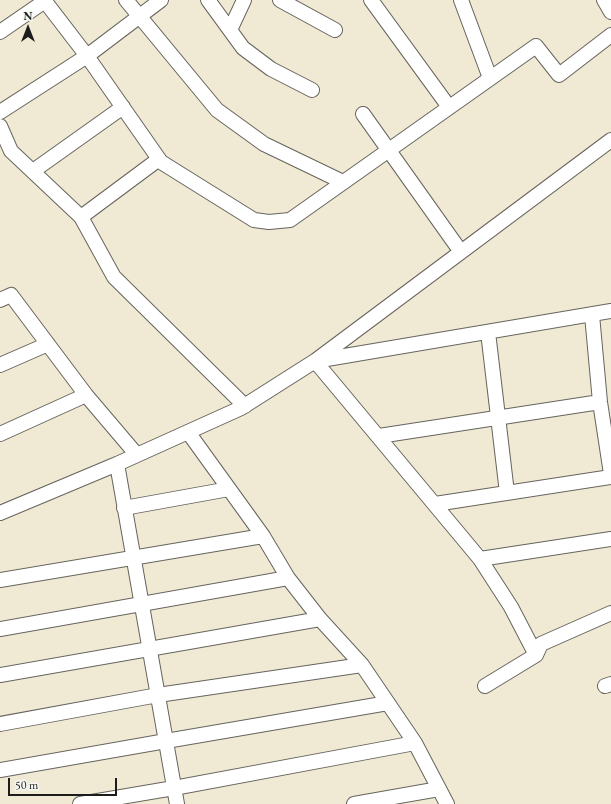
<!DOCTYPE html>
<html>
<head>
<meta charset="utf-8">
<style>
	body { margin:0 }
	#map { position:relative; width:611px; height:804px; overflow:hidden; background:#f0ead5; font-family:"EB Garamond",serif }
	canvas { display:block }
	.north { position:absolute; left:8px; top:8px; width:40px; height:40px; -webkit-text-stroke:3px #f6f6f2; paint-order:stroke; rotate:0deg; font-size:11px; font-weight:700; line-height:16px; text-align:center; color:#1c1c1c }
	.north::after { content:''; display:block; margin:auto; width:14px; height:18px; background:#1c1c1c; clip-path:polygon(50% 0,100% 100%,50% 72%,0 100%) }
	.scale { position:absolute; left:8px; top:778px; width:109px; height:18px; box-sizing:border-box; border:2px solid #1c1c1c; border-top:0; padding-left:5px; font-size:12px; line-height:14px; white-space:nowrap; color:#1c1c1c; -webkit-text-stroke:3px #f6f6f2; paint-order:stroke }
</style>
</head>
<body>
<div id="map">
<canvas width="611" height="804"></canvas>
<div class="north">N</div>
<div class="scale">50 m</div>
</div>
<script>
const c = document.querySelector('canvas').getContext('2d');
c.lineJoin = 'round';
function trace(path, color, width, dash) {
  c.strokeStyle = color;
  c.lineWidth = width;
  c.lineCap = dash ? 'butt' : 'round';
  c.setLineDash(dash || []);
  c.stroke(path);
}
const minor = new Path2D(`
	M44,0L87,56L161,162L254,220L269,222L290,220L536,46L559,75L611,35
	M126,0L217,110L264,144L343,182
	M208,0L243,48L271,69L312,90
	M280,0L335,30
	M371,0L449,107
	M461,0L490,78
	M604,0L611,12
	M230,30L244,0
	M0,32L45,1
	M0,112L87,56L161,0
	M363,114L461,252
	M0,126L11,151L81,217L114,277L245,406
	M33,171L123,107
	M81,217L159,159
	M0,300L11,295L86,395L137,455
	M592,315L600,402L611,474
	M488,332L507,493
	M0,365L48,344
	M188,432L263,536L288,578L320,619L362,665L415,743L447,804
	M0,434L86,395
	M379,436L600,402
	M117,464L177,804
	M435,504L611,477
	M124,508L229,489
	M0,513L117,464L241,408L315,361L611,140
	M480,559L611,539
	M0,580L263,536
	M0,629L288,578
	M536,655L511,607L480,559L315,361L611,311
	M0,675L320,619
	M485,686L536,655L541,644L611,613
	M605,686L611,684
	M0,724L158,695L362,665
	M0,770L166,741L388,703
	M80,804L174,788L415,743
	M354,804L439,789`);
trace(minor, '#66645d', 16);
trace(minor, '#fff', 14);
</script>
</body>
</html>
